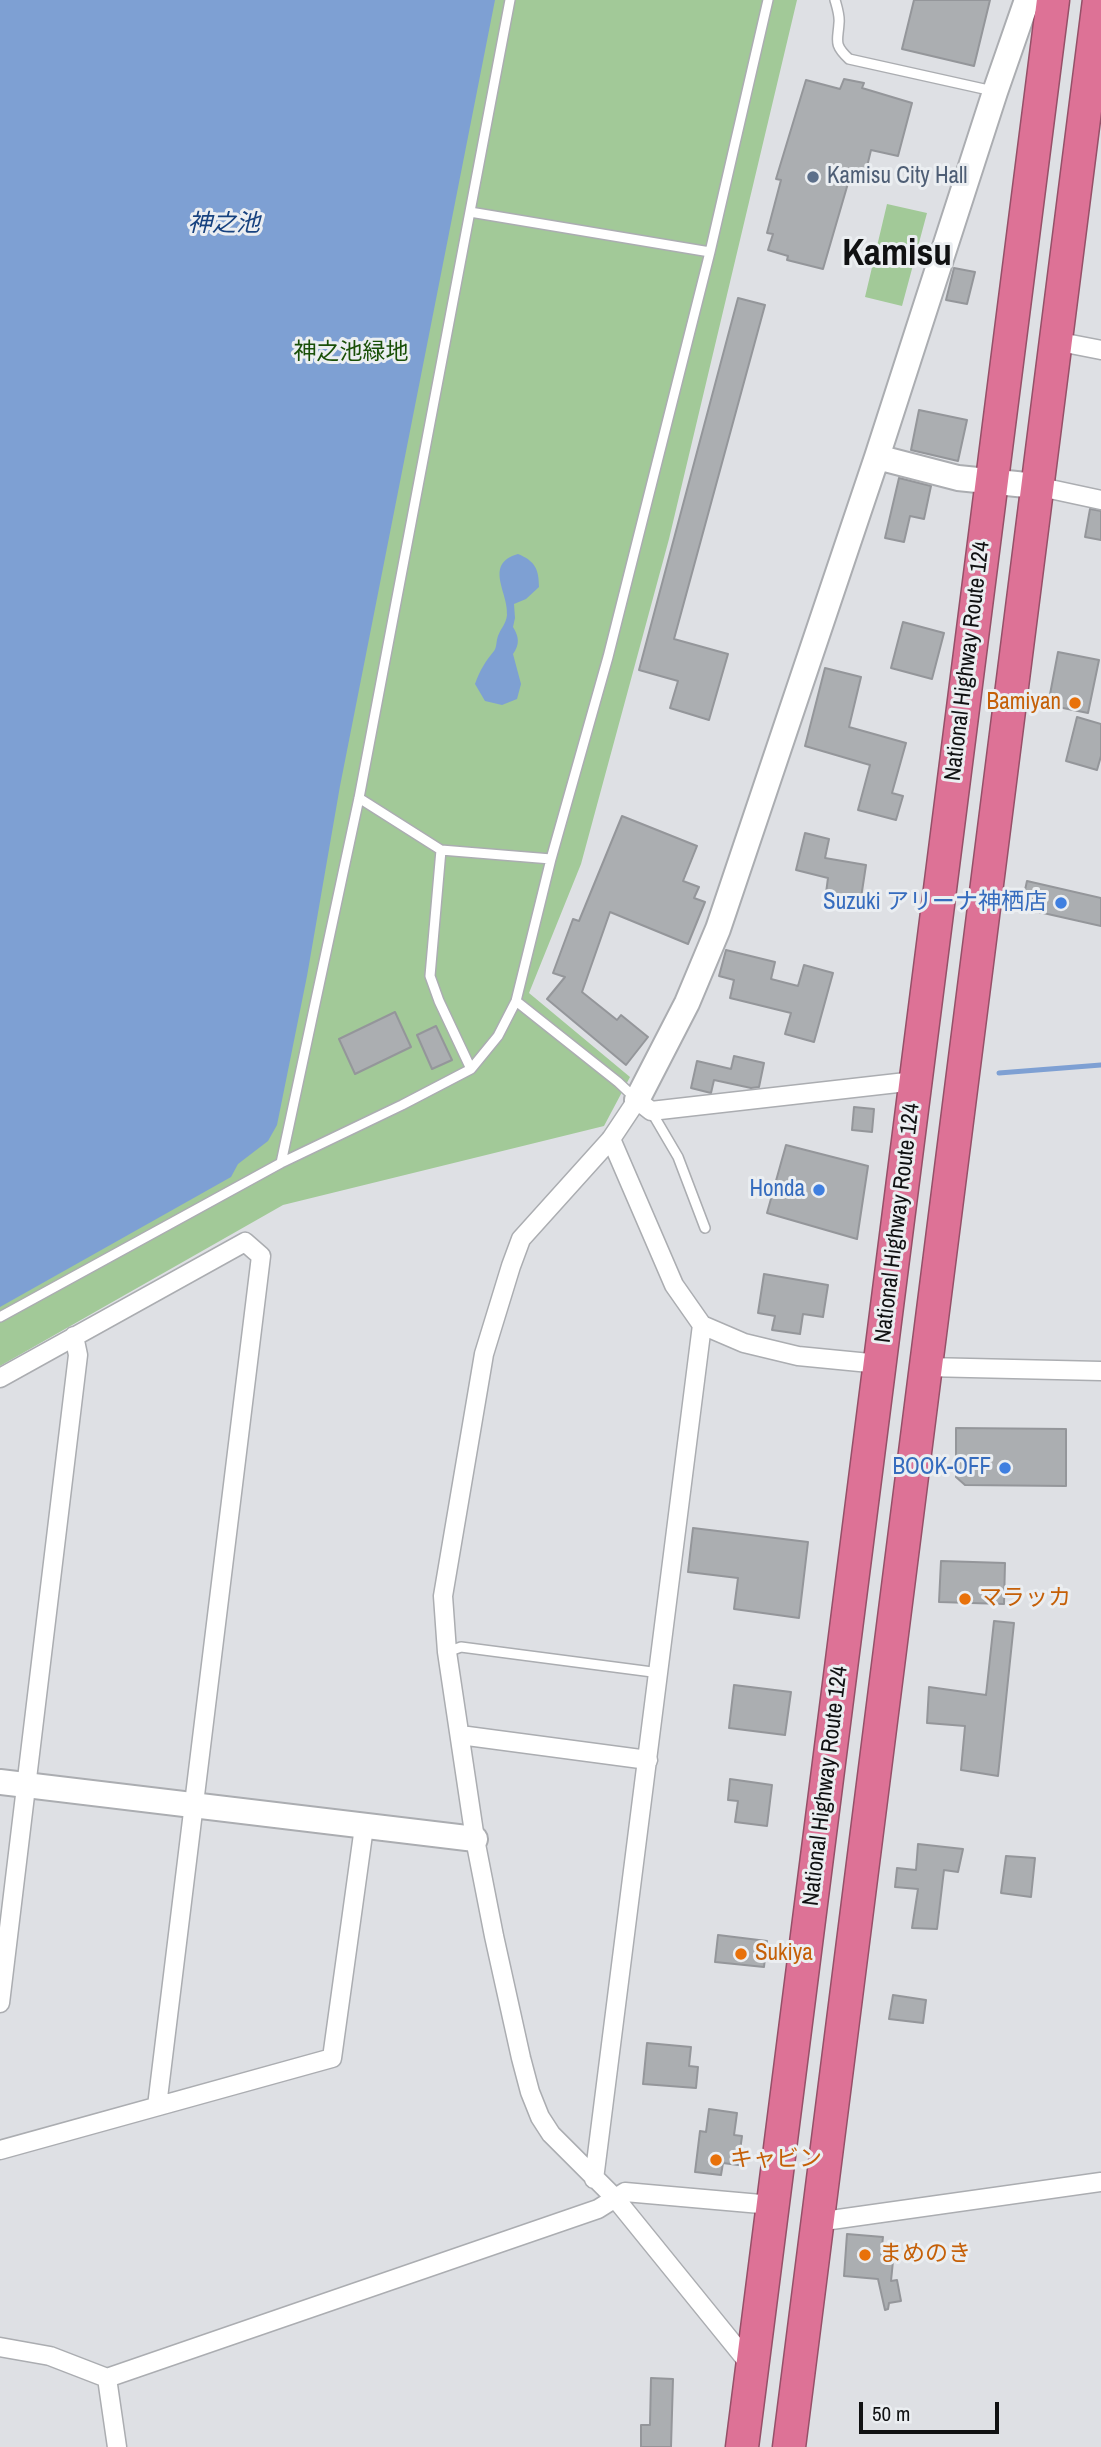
<!DOCTYPE html>
<html>
<head>
<meta charset="utf-8">
<style>
	body { margin:0 }
	#map { position:relative; width:1101px; height:2447px; overflow:hidden; background:#dee0e4; font-family:"Archivo Narrow",sans-serif }
	canvas { display:block }
	.scale { position:absolute; left:859px; top:2402px; width:140px; height:32px; box-sizing:border-box; border:4px solid #101112; border-top:0; padding-left:9px; font-size:21px; line-height:24px; white-space:nowrap; color:#101112; -webkit-text-stroke:5px #ebeef1; paint-order:stroke }
</style>
</head>
<body>
<div id="map">
<canvas width="1101" height="2447"></canvas>
<div class="scale">50 m</div>
</div>
<script>
const c = document.querySelector('canvas').getContext('2d');
c.lineJoin = 'round';
function paint(path, color) {
  c.fillStyle = color;
  c.fill(path, 'evenodd');
}
function trace(path, color, width, dash) {
  c.strokeStyle = color;
  c.lineWidth = width;
  c.lineCap = dash ? 'butt' : 'round';
  c.setLineDash(dash || []);
  c.stroke(path);
}
function drawText(font, color, halo, rows, align = 'center') {
  c.font = font + ' "Archivo Narrow","Noto Sans JP",sans-serif';
  c.lineWidth = 6;
  c.setLineDash([]);
  c.textBaseline = 'middle';
  c.strokeStyle = halo;
  c.fillStyle = color;
  for (const [text, x, y, turn = 0] of rows) {
    c.save();
    c.translate(x, y);
    c.rotate((+turn || 0) * Math.PI / 180);
    c.textAlign = isNaN(turn) ? turn : align;
    if (halo) c.strokeText(text, 0, 0);
    c.fillText(text, 0, 0);
    c.restore();
  }
}
paint(new Path2D(`
	M0,0H797L669,539L581,864L529,993L630,1077L604,1126L283,1205L0,1366Z
	M887,204L927,213L902,306L865,297Z`), '#a2c998');
paint(new Path2D(`
	M0,0H495L340,786L307,976L277,1125L268,1141L238,1164L231,1177L0,1307Z
	M518,554C535,561 539,569 539,587L526,599L514,604L515,618L513,627C519,637 520,644 513,654L521,684L517,699L502,705L485,701L475,684C480,670 485,662 494,651C497,647 496,641 498,636C501,628 506,624 507,615C509,593 483,564 518,554Z`), '#7ea0d3');
trace(new Path2D(`
	M999,1073L1101,1065`), '#7ea0d3', 5);
const building = new Path2D(`
	M914,0H990L974,66L902,49Z
	M844,79L864,83L862,88L912,103L898,156L871,150L865,175L851,173L823,269L787,260L788,256L768,250L773,234L767,233L781,180L776,179L806,80L840,89Z
	M954,268L975,272L967,304L946,300Z
	M738,298L765,305L674,639L728,654L709,720L670,708L678,681L639,670Z
	M919,410L967,420L958,461L911,450Z
	M899,478L931,486L924,519L910,516L904,542L885,538Z
	M1090,509L1101,511V540L1085,537Z
	M903,622L944,633L932,679L891,668Z
	M1058,652L1099,660L1088,713L1048,705Z
	M825,668L861,677L849,727L906,743L892,793L903,796L896,820L858,810L870,765L805,746Z
	M1077,717L1101,724V756L1097,770L1066,761Z
	M622,816L697,846L683,881L699,887L694,898L705,902L688,944L610,912L582,992L617,1020L621,1015L648,1037L626,1065L547,999L565,977L553,973L573,919L579,921Z
	M805,833L829,839L825,858L866,865L861,898L826,893L828,878L796,870Z
	M1027,881L1101,898V926L1021,908Z
	M726,950L775,962L771,979L798,986L804,965L833,973L814,1042L785,1034L791,1013L730,998L734,980L719,976Z
	M395,1012L411,1047L355,1074L339,1039Z
	M436,1026L452,1060L432,1069L417,1035Z
	M734,1056L764,1063L759,1087L751,1088L714,1080L711,1093L691,1088L697,1061L731,1069Z
	M854,1107L874,1109L872,1132L852,1130Z
	M786,1145L868,1166L857,1239L767,1213Z
	M764,1274L828,1285L823,1317L803,1314L800,1334L772,1330L775,1316L758,1313Z
	M956,1428L1066,1429V1486L965,1485L956,1477Z
	M693,1528L808,1542L799,1618L734,1609L738,1578L688,1572Z
	M941,1561L1005,1563L1004,1604L939,1602Z
	M994,1621L1014,1623L998,1776L961,1770L965,1726L927,1723L929,1687L986,1695Z
	M734,1685L791,1692L785,1735L729,1728Z
	M730,1779L772,1785L767,1826L735,1822L738,1801L728,1800Z
	M918,1844L963,1849L958,1872L944,1870L937,1929L912,1928L918,1889L895,1887L897,1868L916,1870Z
	M1006,1856L1035,1858L1031,1897L1001,1893Z
	M718,1935L767,1941L764,1967L715,1962Z
	M893,1995L926,2000L923,2023L889,2019Z
	M647,2043L691,2047L689,2066L698,2067L696,2088L643,2084Z
	M709,2109L737,2113L734,2135L742,2136L738,2165L723,2163L721,2175L695,2172L700,2131L706,2132Z
	M847,2234L883,2237L881,2254L887,2255V2261H893L891,2281L897,2280L901,2301L889,2303L888,2309L885,2310L878,2279L844,2276Z
	M651,2378L673,2379L671,2447H641V2425H650Z`);
paint(building, '#abaeb1');
trace(building, '#94969a', 2);
const lane = new Path2D(`
	M835,0C837,7 840,16 839,23C838,41 833,44 849,59L993,91
	M470,212L710,252
	M359,798L441,850L551,859
	M441,850L430,976L439,1001L471,1069
	M516,1001L618,1082L636,1099
	M651,1111L678,1157L705,1228
	M281,1163L359,798L510,0
	M0,1317L281,1163L402,1105L471,1069L498,1036L516,1001L551,859L608,657L710,252L768,0
	M447,1652L461,1647L660,1673`);
const street = new Path2D(`
	M1055,341L1101,350
	M1036,486L1101,500
	M611,1139L674,1285L702,1325L744,1343L798,1356L880,1364
	M926,1367L1101,1371
	M0,1378L245,1242L261,1256L157,2106
	M460,1735L648,1760
	M0,2003L78,1355L74,1336
	M0,2150L332,2058L364,1827
	M594,2179L702,1325
	M817,2222L1101,2182
	M0,2347L50,2356L107,2378L117,2447
	M752,2367L615,2198L551,2134L540,2117L530,2092L521,2058L494,1936L475,1839L447,1652L443,1596L484,1354L511,1266L521,1239L611,1139L637,1100L651,1111L915,1081
	M107,2378L598,2209L625,2192L772,2205`);
const secondary = new Path2D(`
	M877,457L958,478L1036,486
	M637,1100L687,1003L718,929L877,457L995,92L1027,0
	M0,1782L475,1839`);
const highway = new Path2D(`
	M742,2447L1053,0
	M789,2447L1099,0`);
trace(lane, '#abadb1', 12);
trace(street, '#abadb1', 21);
trace(secondary, '#abadb1', 28);
trace(highway, '#955068', 35);
trace(lane, '#fff', 9);
trace(street, '#fff', 18);
trace(secondary, '#fff', 24);
trace(highway, '#dd7296', 32);
for (const [x, y, r, color] of [
	[813,177,7,"#5c6f8a"],
	[1075,703,7,"#e8710a"],
	[1061,903,7,"#3f7fe0"],
	[819,1190,7,"#3f7fe0"],
	[1005,1468,7,"#3f7fe0"],
	[965,1599,7,"#e8710a"],
	[741,1954,7,"#e8710a"],
	[716,2160,7,"#e8710a"],
	[865,2255,7,"#e8710a"]
]) {
  const dot = new Path2D();
  dot.arc(x, y, r, 0, 2 * Math.PI);
  c.fillStyle = color;
  c.fill(dot);
  trace(dot, '#ebeef1', 2.5);
}
drawText('23px', '#4e5e75', '#ebeef1', [
	["Kamisu City Hall",827,177]
], 'left');
drawText('23px', '#194f07', '#ebeef1', [
	["神之池緑地",351,353]
]);
drawText('23px', '#101112', '#ebeef1', [
	["National Highway Route 124",968,661,-83],
	["National Highway Route 124",898,1223,-83],
	["National Highway Route 124",826,1786,-83]
]);
drawText('23px', '#c56008', '#ebeef1', [
	["Bamiyan",1061,703,"right"],
	["マラッカ",979,1599],
	["Sukiya",755,1954],
	["キャビン",730,2160],
	["まめのき",879,2255]
], 'left');
drawText('23px', '#366cbe', '#ebeef1', [
	["Suzuki アリーナ神栖店",1047,903],
	["Honda",805,1190],
	["BOOK-OFF",991,1468]
], 'right');
drawText('italic 24px', '#17427f', '#ebeef1', [
	["神之池",224,225]
]);
drawText('bold 37px', '#101112', '#ebeef1', [
	["Kamisu",897,255]
]);
</script>
</body>
</html>
